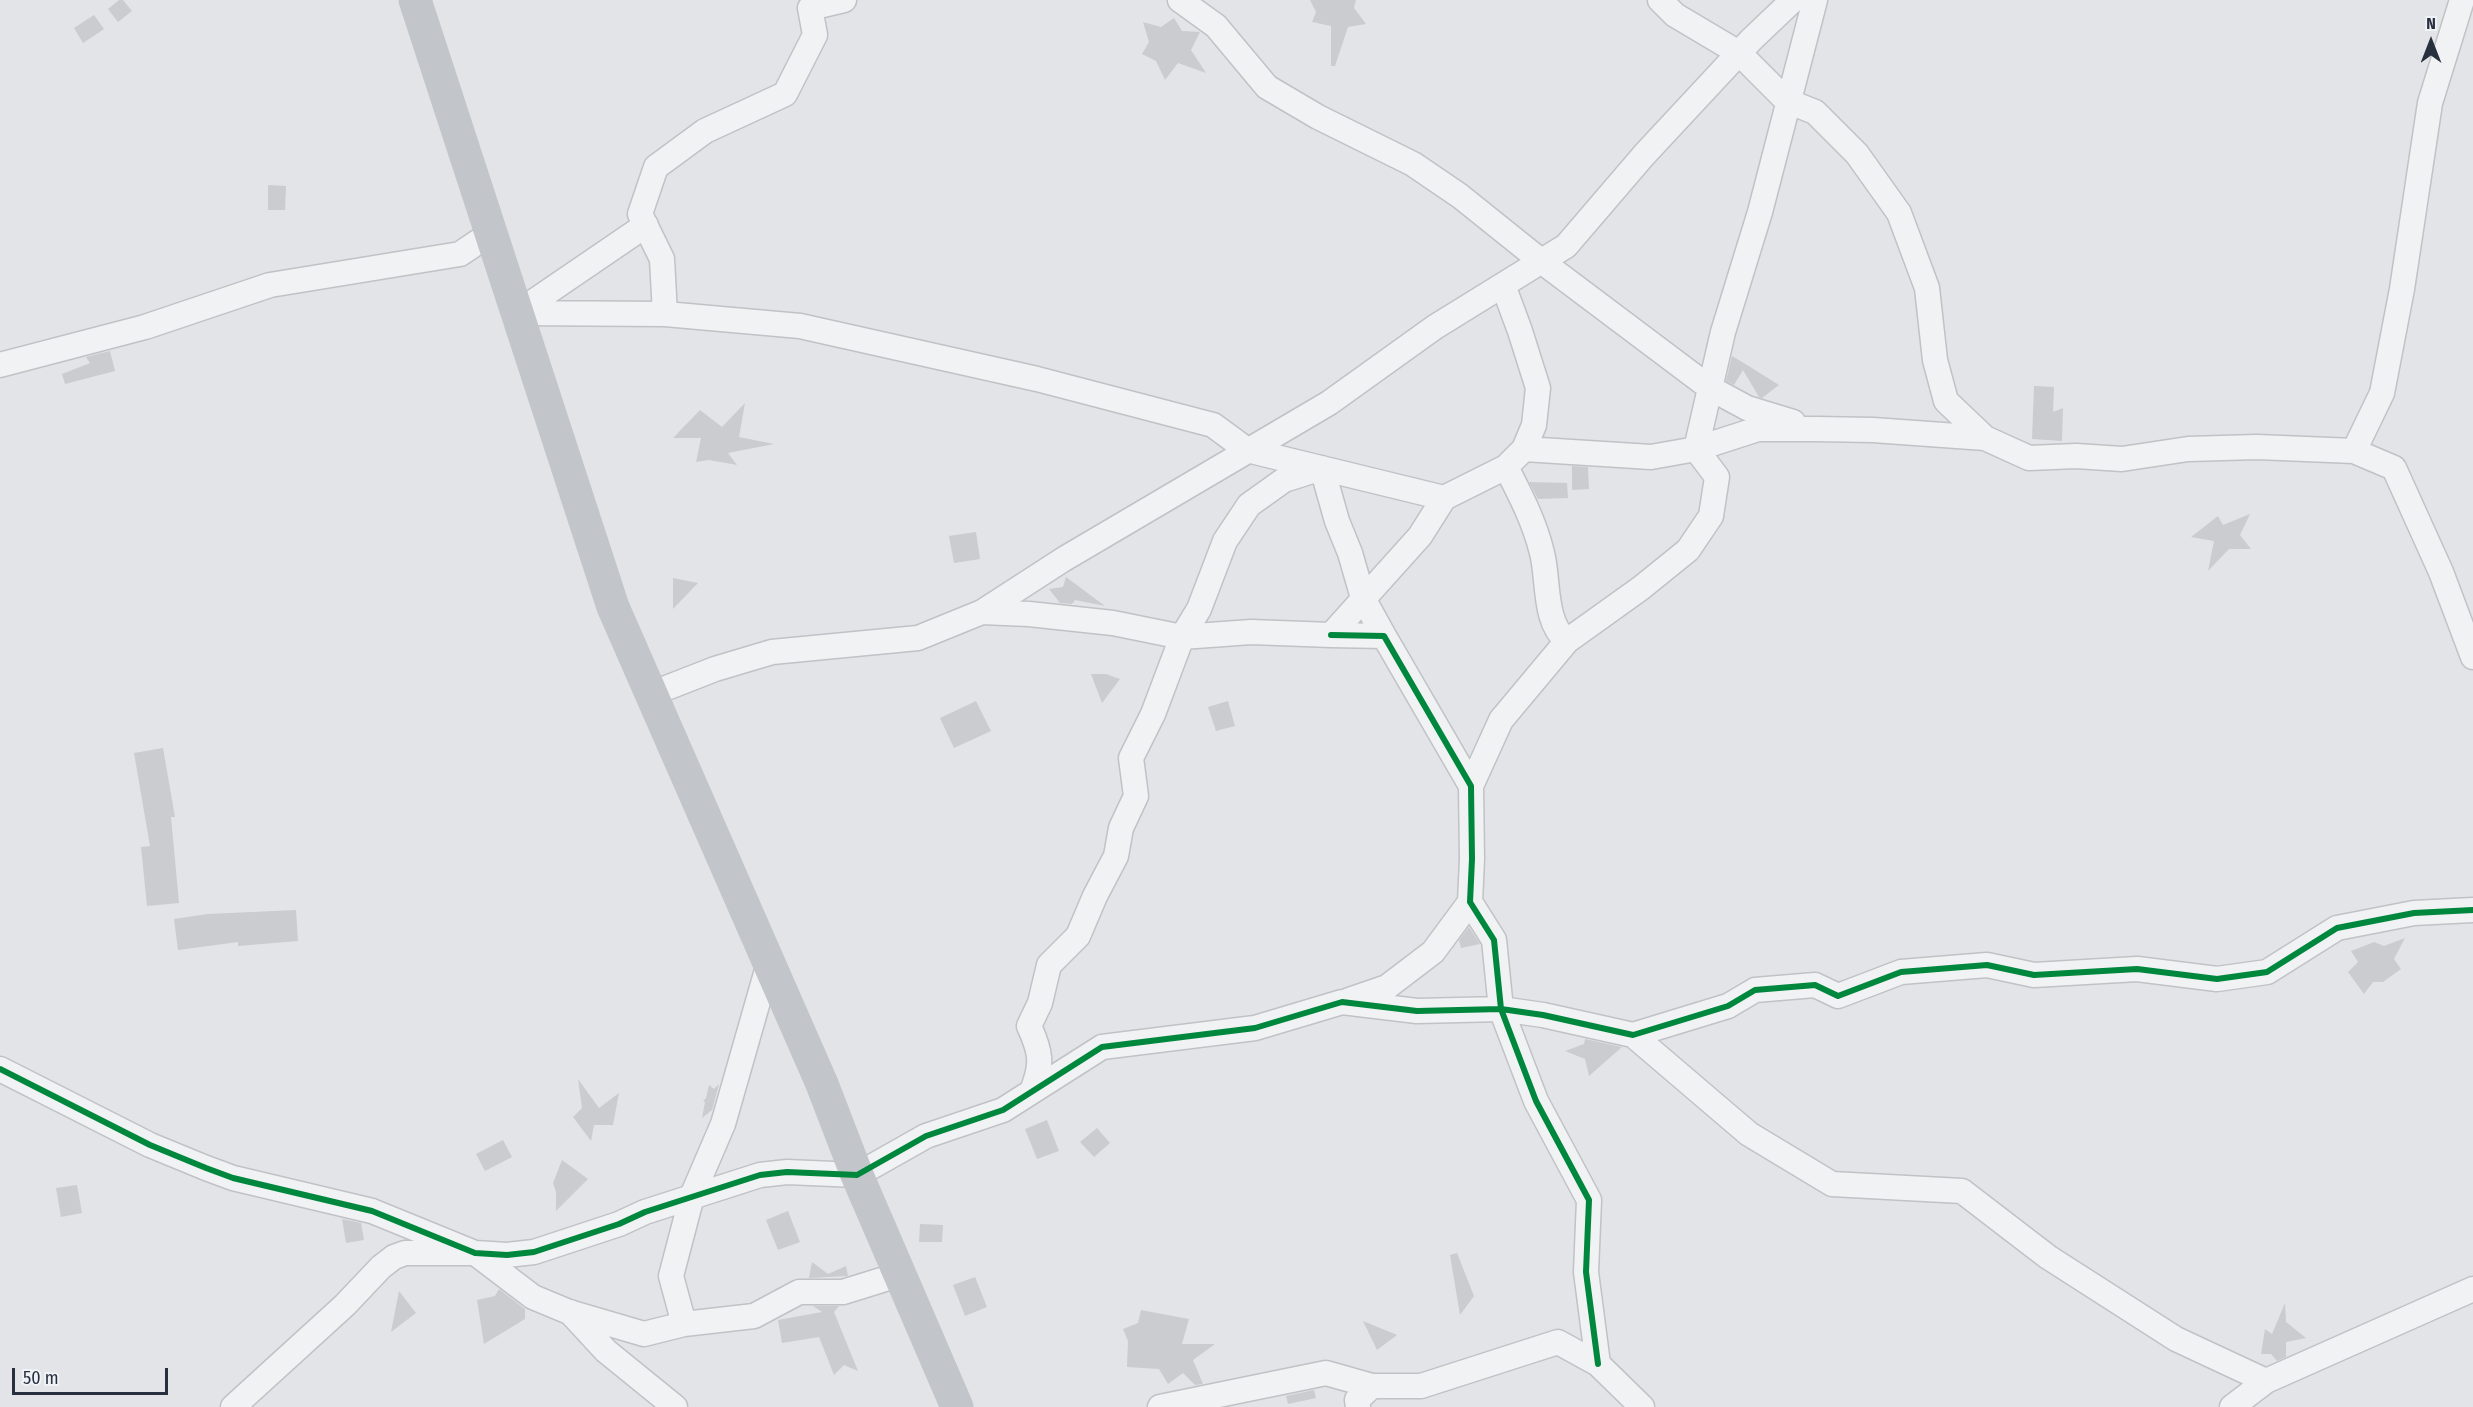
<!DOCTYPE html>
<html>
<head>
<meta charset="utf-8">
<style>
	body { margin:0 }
	#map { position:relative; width:2473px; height:1407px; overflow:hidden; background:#e2e4e7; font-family:"Fira Sans Condensed",sans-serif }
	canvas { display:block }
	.north { position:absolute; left:2401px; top:12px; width:60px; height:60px; -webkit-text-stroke:4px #eff2f6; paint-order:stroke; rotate:0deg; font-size:16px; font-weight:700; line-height:24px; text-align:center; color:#283040 }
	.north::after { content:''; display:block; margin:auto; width:21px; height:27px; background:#283040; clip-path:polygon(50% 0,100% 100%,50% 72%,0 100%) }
	.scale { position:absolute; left:12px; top:1368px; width:156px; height:27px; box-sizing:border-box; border:3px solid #283040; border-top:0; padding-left:8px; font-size:18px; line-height:21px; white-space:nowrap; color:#283040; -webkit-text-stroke:4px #eff2f6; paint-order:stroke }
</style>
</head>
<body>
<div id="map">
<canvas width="2473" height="1407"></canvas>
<div class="north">N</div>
<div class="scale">50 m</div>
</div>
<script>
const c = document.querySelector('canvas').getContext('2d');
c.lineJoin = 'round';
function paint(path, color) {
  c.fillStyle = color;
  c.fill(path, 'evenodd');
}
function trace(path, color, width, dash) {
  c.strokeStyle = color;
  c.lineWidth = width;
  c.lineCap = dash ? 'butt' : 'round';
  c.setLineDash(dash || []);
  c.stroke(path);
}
paint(new Path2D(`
	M119,0H123L132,11L118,22L108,9Z
	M1310,0H1356L1354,8L1366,24L1348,27L1335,66H1331V26L1312,22L1316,12Z
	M94,15L104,29L83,43L74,28Z
	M1174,18L1182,31L1200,32L1191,50L1206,73L1178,63L1165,80L1156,61L1142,54L1149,42L1143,22L1161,27Z
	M268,185L286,186L285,210H268Z
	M110,351L115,371L65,384L62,374L90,363L86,357Z
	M1732,356L1747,365L1779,385L1762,398L1759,397L1743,370L1734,385L1726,381Z
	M2034,386L2054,387L2053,412L2063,408L2062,441L2032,439Z
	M745,403L739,437L774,444L728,453L737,465L709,460L696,462L701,438H673L700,410L722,427Z
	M1572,466L1588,467L1589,489L1572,490Z
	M1529,482L1567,483L1568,498L1538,499Z
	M2250,514L2240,535L2251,549H2229L2208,571L2214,541L2191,537L2218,516L2223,525Z
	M976,532L980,559L954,563L949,536Z
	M1066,577L1105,606L1075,600L1072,604L1060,603L1049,589L1063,587Z
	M673,578L698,583L673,609Z
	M1091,674H1106L1120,679L1102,703Z
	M976,701L991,731L954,748L940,718Z
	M1228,701L1235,726L1216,731L1208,707Z
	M163,748L175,817H171L179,903L147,906L141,847L150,846L134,753Z
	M296,910L298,941L238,946V942L178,950L174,919L208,914Z
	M1469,927L1480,944L1461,948L1459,940Z
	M2405,938L2394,959L2401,969L2383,982H2373L2364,994L2348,972L2358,962L2351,951L2374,942L2384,946Z
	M1585,1039L1622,1047L1589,1076L1585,1059L1565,1051L1584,1044Z
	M578,1079L599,1108L619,1093L613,1125H594L591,1141L573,1117L582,1108Z
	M719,1084L712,1110L702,1118L705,1102L703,1101L706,1098L709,1085L714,1089Z
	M1047,1120L1059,1151L1037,1159L1025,1129Z
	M1097,1128L1110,1143L1094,1157L1080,1142Z
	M503,1140L512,1157L485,1171L476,1154Z
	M562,1160L588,1179L556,1211V1192L553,1183Z
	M77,1185L82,1213L61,1217L56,1188Z
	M788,1211L800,1242L778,1250L766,1220Z
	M342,1219L361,1223L364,1240L346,1243Z
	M920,1224L943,1225L942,1242H919Z
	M1457,1253L1474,1296L1460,1315L1450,1255Z
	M812,1262L828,1274L846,1266L848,1276L809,1278Z
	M975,1277L987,1307L965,1316L953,1285Z
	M499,1289L525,1309V1319L484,1344L477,1300L495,1296Z
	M399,1291L416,1313L391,1332Z
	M2285,1303L2286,1322L2306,1338L2286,1342V1357L2277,1361L2271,1354H2261L2265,1329L2272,1334Z
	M813,1306H839L834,1312L858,1371L844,1365L834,1375L819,1337L782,1343L778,1320L822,1312Z
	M1141,1310L1189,1319L1182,1344H1215L1193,1360L1203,1384L1195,1385L1183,1373L1168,1384L1159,1369L1127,1367L1128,1341L1123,1329L1138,1323Z
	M1363,1321L1397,1335L1377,1350Z
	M1314,1390L1316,1398L1288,1404L1286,1396Z`), '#cacccf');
const minor = new Path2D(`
	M1180,0L1216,26L1267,87L1318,117L1413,164L1460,196L1541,261L1710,388L1747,408L1793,422
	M1660,0L1675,15L1739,53L1787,101L1815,112L1857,154L1899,213L1927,288L1935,360L1946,401L1985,438
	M517,313L665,314L800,326L1037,379L1213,425L1247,450L1444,498
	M517,313L646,225
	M665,314L662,259L640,214L656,167L705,131L785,94L815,35L810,8L844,0
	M0,365L145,327L270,285L460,254L491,233
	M1524,449L1651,457L1696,449L1758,429H1816L1873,430L1985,438L2029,458L2076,456L2122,459L2188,449L2257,447L2354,451L2382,393L2402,289L2430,103L2462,0
	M2354,451L2394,468L2441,572L2473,657
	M1506,467C1520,494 1535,523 1542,553C1549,579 1543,622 1567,641
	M982,612L1029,614L1113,623L1182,637L1251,632L1331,635L1420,536L1444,498L1506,467L1524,449L1534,425L1538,388L1520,331L1503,285
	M1331,635L1384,636L1471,786L1472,859L1470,902L1494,940L1501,1009L1543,1015L1633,1035L1728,1006L1755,990L1815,985L1838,996L1901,972L1987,965L2034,975L2137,969L2217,979L2267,972L2337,928L2414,913L2473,910
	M651,694L715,669L772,652L918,638L982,612L1064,559L1329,403L1435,327L1566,246L1644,155L1751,40L1793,0
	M1471,786L1501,720L1567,641L1641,588L1688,550L1711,516L1717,477L1696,449L1723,332L1760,212L1815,0
	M1349,1000L1387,987L1433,952L1470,902
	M1633,1035L1749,1134L1832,1184L1962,1191L2048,1257L2176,1339L2266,1381
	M0,1069L150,1145L206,1168L233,1178L372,1211L475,1253L507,1255L534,1252L619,1224L645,1212L760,1175L787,1172L857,1175L926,1136L1003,1110L1102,1047L1255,1028L1342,1002L1417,1011L1501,1009L1536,1101L1589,1200L1586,1272L1598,1364
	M1032,1091C1043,1064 1041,1052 1029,1026L1040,1003L1049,965L1078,936L1095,896L1116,856L1121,828L1136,796L1131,758L1153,714L1182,637L1199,609L1225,541L1249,505L1284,480L1322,468L1337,521L1350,553L1363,598L1384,636
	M570,1312L606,1351L675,1407
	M684,1324L671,1276L692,1196L723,1124L769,963
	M233,1407L345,1305L381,1267L394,1257L405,1253H475L533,1297L569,1312L644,1334L684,1324L754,1316L799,1292H843L901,1274
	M1160,1407L1326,1373L1372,1386
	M1358,1407L1357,1400L1372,1386H1421L1558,1342L1598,1364L1642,1407
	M2232,1407L2266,1381L2473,1289`);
trace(minor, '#c0c2c5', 27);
trace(minor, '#f1f2f3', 24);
trace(new Path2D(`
	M415,0L613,607L822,1084L857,1175L957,1407`), '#c2c5c9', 33);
trace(new Path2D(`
	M1331,635L1384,636L1471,786L1472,859L1470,902L1494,940L1501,1009L1543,1015L1633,1035L1728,1006L1755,990L1815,985L1838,996L1901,972L1987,965L2034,975L2137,969L2217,979L2267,972L2337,928L2414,913L2473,910
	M0,1069L150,1145L206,1168L233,1178L372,1211L475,1253L507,1255L534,1252L619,1224L645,1212L760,1175L787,1172L857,1175L926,1136L1003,1110L1102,1047L1255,1028L1342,1002L1417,1011L1501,1009L1536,1101L1589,1200L1586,1272L1598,1364`), '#00873e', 6);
</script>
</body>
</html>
